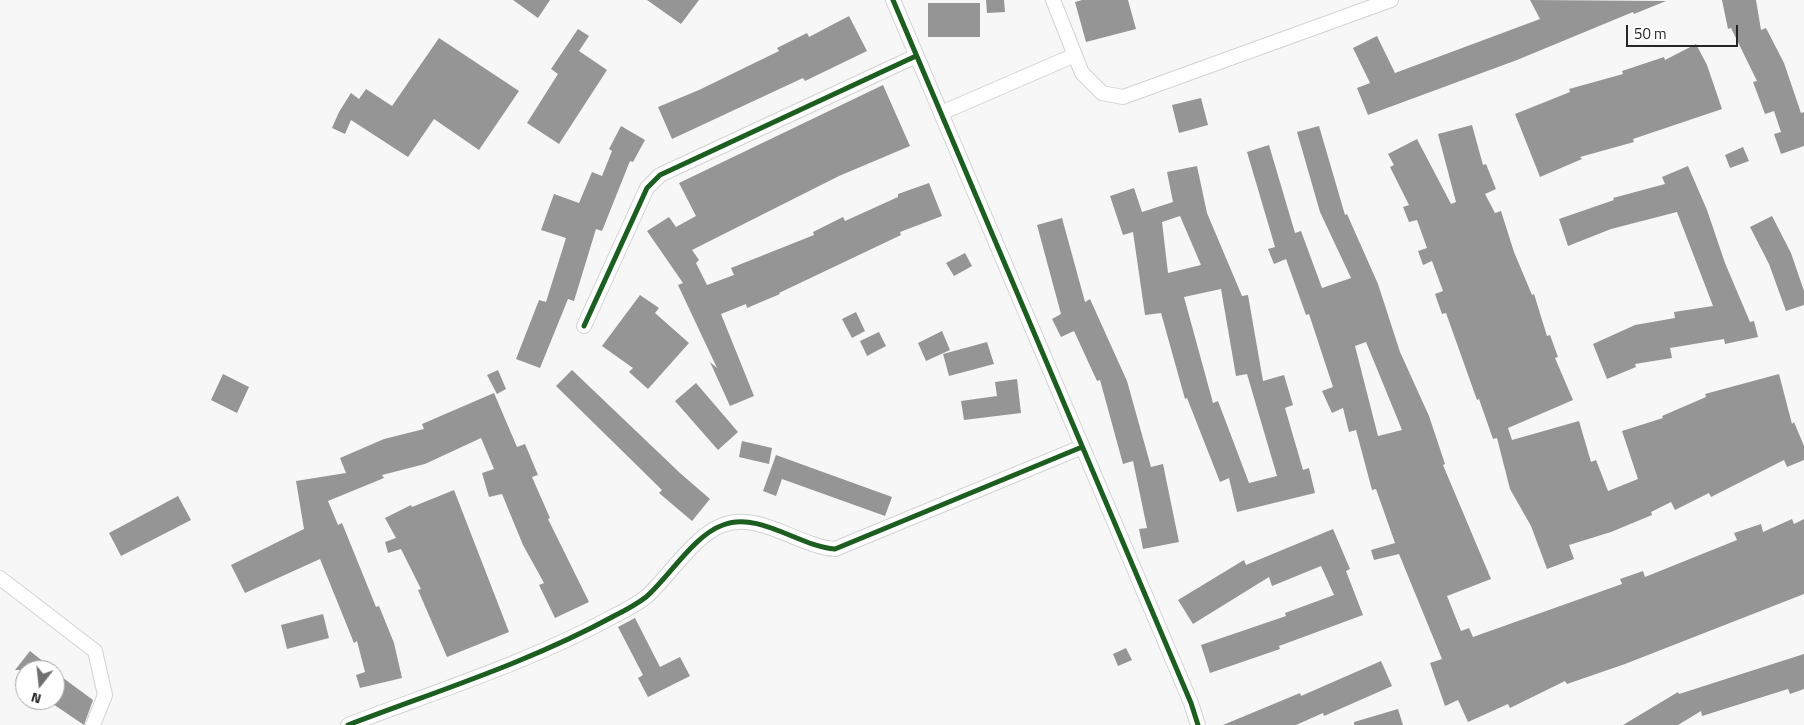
<!DOCTYPE html>
<html>
<head>
<meta charset="utf-8">
<style>
	body { margin:0 }
	#map { position:relative; width:1804px; height:725px; overflow:hidden; background:#f7f7f8; font-family:"Titillium Web",sans-serif }
	canvas { display:block }
	.north { position:absolute; left:15px; top:660px; width:50px; height:50px; box-sizing:border-box; background:#fff; border:1px solid #a8a8a9; border-radius:50%; rotate:196deg; font-size:14px; font-weight:700; line-height:20px; text-align:center; color:#262627 }
	.north::after { content:''; display:block; margin:auto; width:18px; height:22px; background:#6f6f70; clip-path:polygon(50% 0,100% 100%,50% 72%,0 100%) }
	.scale { position:absolute; left:1626px; top:25px; width:112px; height:22px; box-sizing:border-box; border:2px solid #262627; border-top:0; padding-left:6px; font-size:15px; line-height:18px; white-space:nowrap; color:#262627; -webkit-text-stroke:4px #fff; paint-order:stroke }
</style>
</head>
<body>
<div id="map">
<canvas width="1804" height="725"></canvas>
<div class="north">N</div>
<div class="scale">50 m</div>
</div>
<script>
const c = document.querySelector('canvas').getContext('2d');
c.lineJoin = 'round';
function paint(path, color) {
  c.fillStyle = color;
  c.fill(path, 'evenodd');
}
function trace(path, color, width, dash) {
  c.strokeStyle = color;
  c.lineWidth = width;
  c.lineCap = dash ? 'butt' : 'round';
  c.setLineDash(dash || []);
  c.stroke(path);
}
paint(new Path2D(`
	M513,0H550L538,18Z
	M647,0H699L681,24Z
	M986,0H1004L1005,12L987,13Z
	M1082,0H1128L1136,29L1086,42L1075,2Z
	M1530,0L1666,1L1634,14L1633,12L1517,60L1368,115L1357,88L1370,83L1353,48L1377,36L1395,73L1540,19Z
	M1722,0H1756L1761,30L1766,28L1784,63L1801,113L1804,112V146L1781,154L1774,134L1781,132L1774,111L1765,114L1753,82L1757,81L1731,28L1728,29Z
	M928,3H980V37H928Z
	M849,16L867,51L805,81L803,78L672,139L658,107L699,90L779,51L777,48L807,33L809,37Z
	M578,29L589,36L579,51L607,70L559,144L527,123L558,74L551,69Z
	M439,38L519,91L479,150L434,119L408,157L351,120L345,134L332,128L339,112L351,93L359,99L366,89L392,106Z
	M1696,44L1707,65L1722,109L1633,139L1634,142L1580,157L1582,159L1540,177L1515,114L1570,92L1569,89L1623,74L1622,71L1664,57L1665,60Z
	M883,85L910,146L839,176L692,250L699,260L696,263L707,285L734,275L731,268L814,235L813,232L843,217L845,221L898,197V194L929,183L942,216L900,232L901,235L779,293L780,294L747,308L746,304L721,314L754,396L730,406L710,362L717,368L678,285L683,283L647,231L669,217L676,227L696,216L679,183Z
	M1201,98L1208,125L1179,133L1172,105Z
	M1472,125L1483,165L1486,164L1496,189L1485,194L1495,213L1501,211L1514,252L1532,295L1534,294L1547,336L1550,335L1558,357L1555,358L1573,400L1508,428L1512,440L1579,421L1591,462L1596,460L1608,491L1638,479L1622,431L1663,418L1662,416L1706,397L1705,394L1779,374L1792,424L1794,422L1804,446V460L1787,467L1784,460L1711,497L1709,493L1675,510L1671,502L1651,512L1652,515L1611,532L1569,545L1574,559L1547,569L1531,526L1510,489L1497,438L1493,439L1479,399L1477,400L1446,313L1442,314L1435,294L1443,291L1432,261L1423,265L1418,251L1427,248L1417,220L1409,222L1403,207L1409,205L1390,167L1394,165L1388,154L1417,139L1451,204L1456,202L1438,134Z
	M621,126L645,140L633,162L630,161L602,231L596,229L574,301L568,299L540,368L516,359L539,300L546,302L566,238L541,230L554,194L579,203L592,172L602,176L612,151L609,149Z
	M1319,126L1345,215L1347,214L1378,284L1400,352L1429,416L1445,464L1443,465L1491,579L1447,596L1461,631L1469,628L1473,637L1622,584L1620,579L1643,571L1645,577L1737,540L1734,533L1761,524L1763,532L1792,519L1794,524L1804,519V594L1625,664L1567,684L1565,681L1510,708L1508,704L1468,722L1458,700L1445,706L1430,663L1442,659L1399,554L1374,560L1371,550L1395,543L1376,489L1372,490L1356,430L1349,432L1343,408L1332,413L1322,391L1333,387L1309,314L1306,315L1286,259L1274,264L1268,249L1275,247L1247,152L1269,145L1295,233L1301,231L1322,288L1351,278L1320,212L1297,132ZM1366,342L1402,430L1378,436L1355,346Z
	M1743,147L1749,161L1730,168L1725,155Z
	M1197,166L1207,213L1242,296L1248,295L1263,381L1284,375L1293,405L1285,408L1303,470L1309,468L1315,493L1237,512L1229,478L1220,482L1187,398L1185,399L1161,313L1145,315L1133,232L1123,235L1110,196L1134,188L1142,212L1173,202L1167,172ZM1180,216L1201,265L1168,273L1162,222ZM1221,289L1236,376L1247,374L1277,476L1249,483L1218,401L1213,403L1184,297Z
	M1688,166L1707,210L1725,263L1750,322L1754,321L1758,337L1725,344L1724,339L1670,348L1672,358L1635,364L1636,367L1607,379L1593,344L1635,325L1675,318L1674,312L1713,306L1677,212L1611,229L1568,246L1559,219L1614,200L1613,198L1665,184L1662,177Z
	M1772,216L1791,253L1804,291V305L1786,311L1769,264L1750,227Z
	M1062,218L1085,302L1090,299L1127,381L1151,467L1163,464L1179,542L1143,549L1139,529L1147,528L1133,461L1123,464L1100,380L1097,381L1074,331L1061,337L1052,319L1061,314L1037,225Z
	M965,253L972,266L954,276L946,263Z
	M640,295L659,308L655,313L689,343L648,389L629,372L633,368L602,346Z
	M856,312L865,331L852,338L842,319Z
	M942,331L950,350L926,361L918,343Z
	M879,332L886,346L867,356L860,341Z
	M987,342L994,364L949,376L943,354Z
	M498,370L506,389L497,394L487,375Z
	M572,370L680,473L710,499L692,521L659,493L662,490L556,386Z
	M223,374L249,387L237,413L211,400Z
	M1017,379L1021,413L964,420L961,401L997,396L995,382Z
	M696,383L738,432L718,450L675,401Z
	M494,393L517,447L525,444L538,475L532,477L550,518L548,519L589,602L555,618L539,585L544,583L523,545L502,494L489,497L482,473L494,469L481,438L425,464L382,475L384,478L328,501L338,525L342,523L376,607L379,606L394,643L402,678L360,688L356,675L365,672L357,641L354,643L320,559L245,593L231,565L304,529L296,481L346,473L340,458L384,439L424,429L422,424Z
	M742,441L772,448L769,464L739,457Z
	M776,455L892,497L885,516L782,479L776,496L763,491Z
	M454,490L509,632L447,657L418,590L421,589L401,549L388,553L385,542L396,538L385,518L411,505L412,507Z
	M178,496L191,520L121,556L109,533Z
	M1333,529L1350,569L1346,571L1363,615L1279,646L1280,649L1210,673L1201,645L1286,616L1285,613L1334,595L1321,566L1272,586L1269,577L1193,624L1178,600L1244,560L1246,565Z
	M323,614L329,638L287,649L281,625Z
	M635,618L660,667L680,657L690,676L648,697L638,678L643,675L618,627Z
	M1126,648L1132,660L1118,666L1113,654Z
	M30,651L54,670H15Z
	M1804,654V689L1790,694L1788,689L1702,716L1701,711L1678,725H1623L1678,692L1679,694Z
	M1381,661L1392,686L1324,716L1323,713L1296,725H1223L1300,693L1301,696Z
	M55,672L93,700L84,725L47,700H55Z
	M1398,709L1403,725H1354V722Z`), '#959595');
const street = new Path2D(`
	M893,0L1191,703L1198,725
	M1053,0L1082,73L1102,93L1123,97L1391,0
	M941,113L1075,55
	M584,326L647,188L660,175L916,56
	M0,578L95,651L105,695L93,725
	M348,725C437,691 530,662 614,616C624,611 637,604 646,597C669,577 694,535 723,525C759,511 800,547 835,549L1082,447`);
trace(street, '#d3d3d3', 16);
trace(street, '#fefefe', 14);
trace(new Path2D(`
	M893,0L1191,703L1198,725
	M584,326L647,188L660,175L916,56
	M348,725C437,691 530,662 614,616C624,611 637,604 646,597C669,577 694,535 723,525C759,511 800,547 835,549L1082,447`), '#1b5e20', 5);
</script>
</body>
</html>
